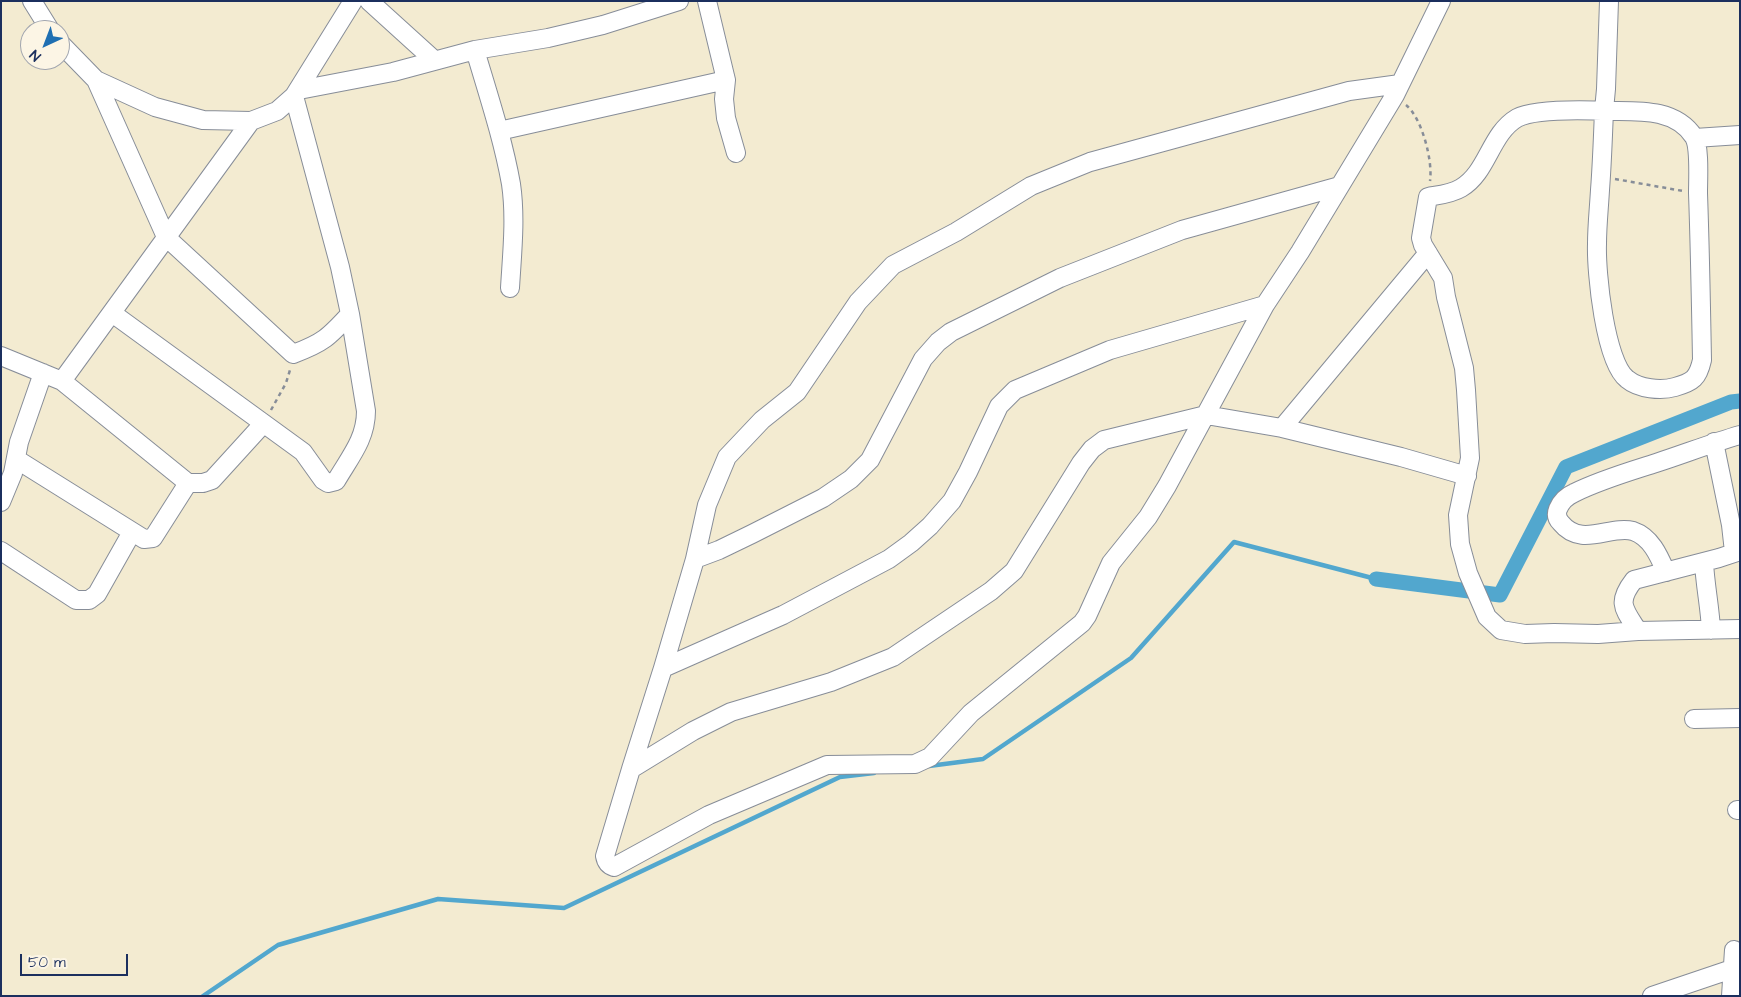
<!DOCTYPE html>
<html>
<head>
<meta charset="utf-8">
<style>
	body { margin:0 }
	#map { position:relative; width:1741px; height:997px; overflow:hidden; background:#f3ebd1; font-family:"Architects Daughter",sans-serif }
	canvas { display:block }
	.frame { position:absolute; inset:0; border:2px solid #1b2f5e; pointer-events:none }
	.north { position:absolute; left:20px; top:20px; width:50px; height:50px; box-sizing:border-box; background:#fcf5e5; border:1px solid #a2a6af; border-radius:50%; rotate:223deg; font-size:14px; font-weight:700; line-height:20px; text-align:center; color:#1b2f5e }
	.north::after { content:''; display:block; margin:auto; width:18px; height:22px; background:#1f6fb2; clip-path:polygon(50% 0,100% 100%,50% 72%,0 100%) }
	.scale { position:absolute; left:20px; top:954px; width:108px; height:22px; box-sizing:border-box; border:2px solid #1b2f5e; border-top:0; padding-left:6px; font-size:15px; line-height:18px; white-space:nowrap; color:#1b2f5e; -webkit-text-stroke:4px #fcf5e5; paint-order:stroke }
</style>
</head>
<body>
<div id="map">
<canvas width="1741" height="997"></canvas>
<div class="frame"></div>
<div class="north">N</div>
<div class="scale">50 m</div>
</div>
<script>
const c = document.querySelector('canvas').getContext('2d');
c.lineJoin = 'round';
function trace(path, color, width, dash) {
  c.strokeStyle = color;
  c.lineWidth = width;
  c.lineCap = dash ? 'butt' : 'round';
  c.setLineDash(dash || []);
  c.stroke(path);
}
trace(new Path2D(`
	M929,766L983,759L1131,658L1234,542L1376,579
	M203,996L278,945L438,899L564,908L840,777L874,773`), '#52a7ce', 4.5);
trace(new Path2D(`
	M1376,579L1500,595L1566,467L1731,402L1740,401`), '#52a7ce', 15);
const street = new Path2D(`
	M32,1L50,30
	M369,1L434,60
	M707,1L726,80L724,99L726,118L736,153
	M1609,1L1606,89L1604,110C1603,137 1602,164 1600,190C1599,208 1597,226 1597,244C1596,272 1605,362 1627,379C1639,389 1661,391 1675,387C1693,382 1698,378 1702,360C1701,304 1700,249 1698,193C1698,180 1700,147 1694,137C1676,109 1640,111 1611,111C1588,110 1536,108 1517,118C1490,134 1488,172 1461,188C1451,194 1439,195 1428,197L1421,238L1423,245L1443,278L1446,297L1464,368L1466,390L1470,458L1458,515L1460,544L1468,573L1487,617L1501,630L1525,634L1554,633L1598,634L1638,631L1740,629
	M60,43L96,80L155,107L203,120L251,121L277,111L294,96L353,1
	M475,50C488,94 503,139 511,184C516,218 512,254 510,288
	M96,80L166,237L293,354C323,343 329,337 350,314
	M299,90L393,72L475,50L548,38L603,25L679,1
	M499,131L726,80
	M1695,138L1740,135
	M1340,186L1182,230L1060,278L951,332L938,342L923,359L870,460L851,479L823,498L752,534L719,550L695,559L663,668L631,769L693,731L731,712L831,682L893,657L991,591L1014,571L1081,463L1092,449L1104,440L1206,415L1282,428L1401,457L1467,476
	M112,313L303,452L323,480L328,483L336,481C350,457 366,439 366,411L350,314L340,267L294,96
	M1,356L62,381L188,483H203L212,480L263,424
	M62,381L251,121
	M1282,428L1428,253
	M1714,442L1731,525L1734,552
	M16,459L144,539L153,538L188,483
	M1,502L13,473L19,442L43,373
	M1,551L76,600H89L97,594L132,532
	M695,559L707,505L727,457L762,420L797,392L858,302L893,265L956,232L1031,186L1090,162L1349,91L1400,84
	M1704,562C1705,585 1710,607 1711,630
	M1666,572C1659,556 1651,537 1633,531C1610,525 1581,548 1561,523C1557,519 1556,514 1558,509C1561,502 1567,496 1574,493C1600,480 1628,472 1656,463C1684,454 1712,443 1740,435
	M1638,631C1624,609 1616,603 1634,580L1719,558L1740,551
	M663,668L783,615L889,559L911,543L930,526L952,501L968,472L999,406L1015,390L1110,350L1265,305
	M1694,719L1740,718
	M631,769L605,856C606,862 608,865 614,867L709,815L827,765L915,764L930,757L971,713L1082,623L1087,616L1111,563L1148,517L1167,486L1265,305L1300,252L1395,95L1441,1
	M1737,810H1740
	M1652,996L1732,969
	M1731,996L1734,950`);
trace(street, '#878d98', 20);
trace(new Path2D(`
	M1406,105C1422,118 1433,161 1430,181
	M1615,179L1683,191
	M271,410L286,383L290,370`), '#878d98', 2.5, [4, 4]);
trace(street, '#fff', 18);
</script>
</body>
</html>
